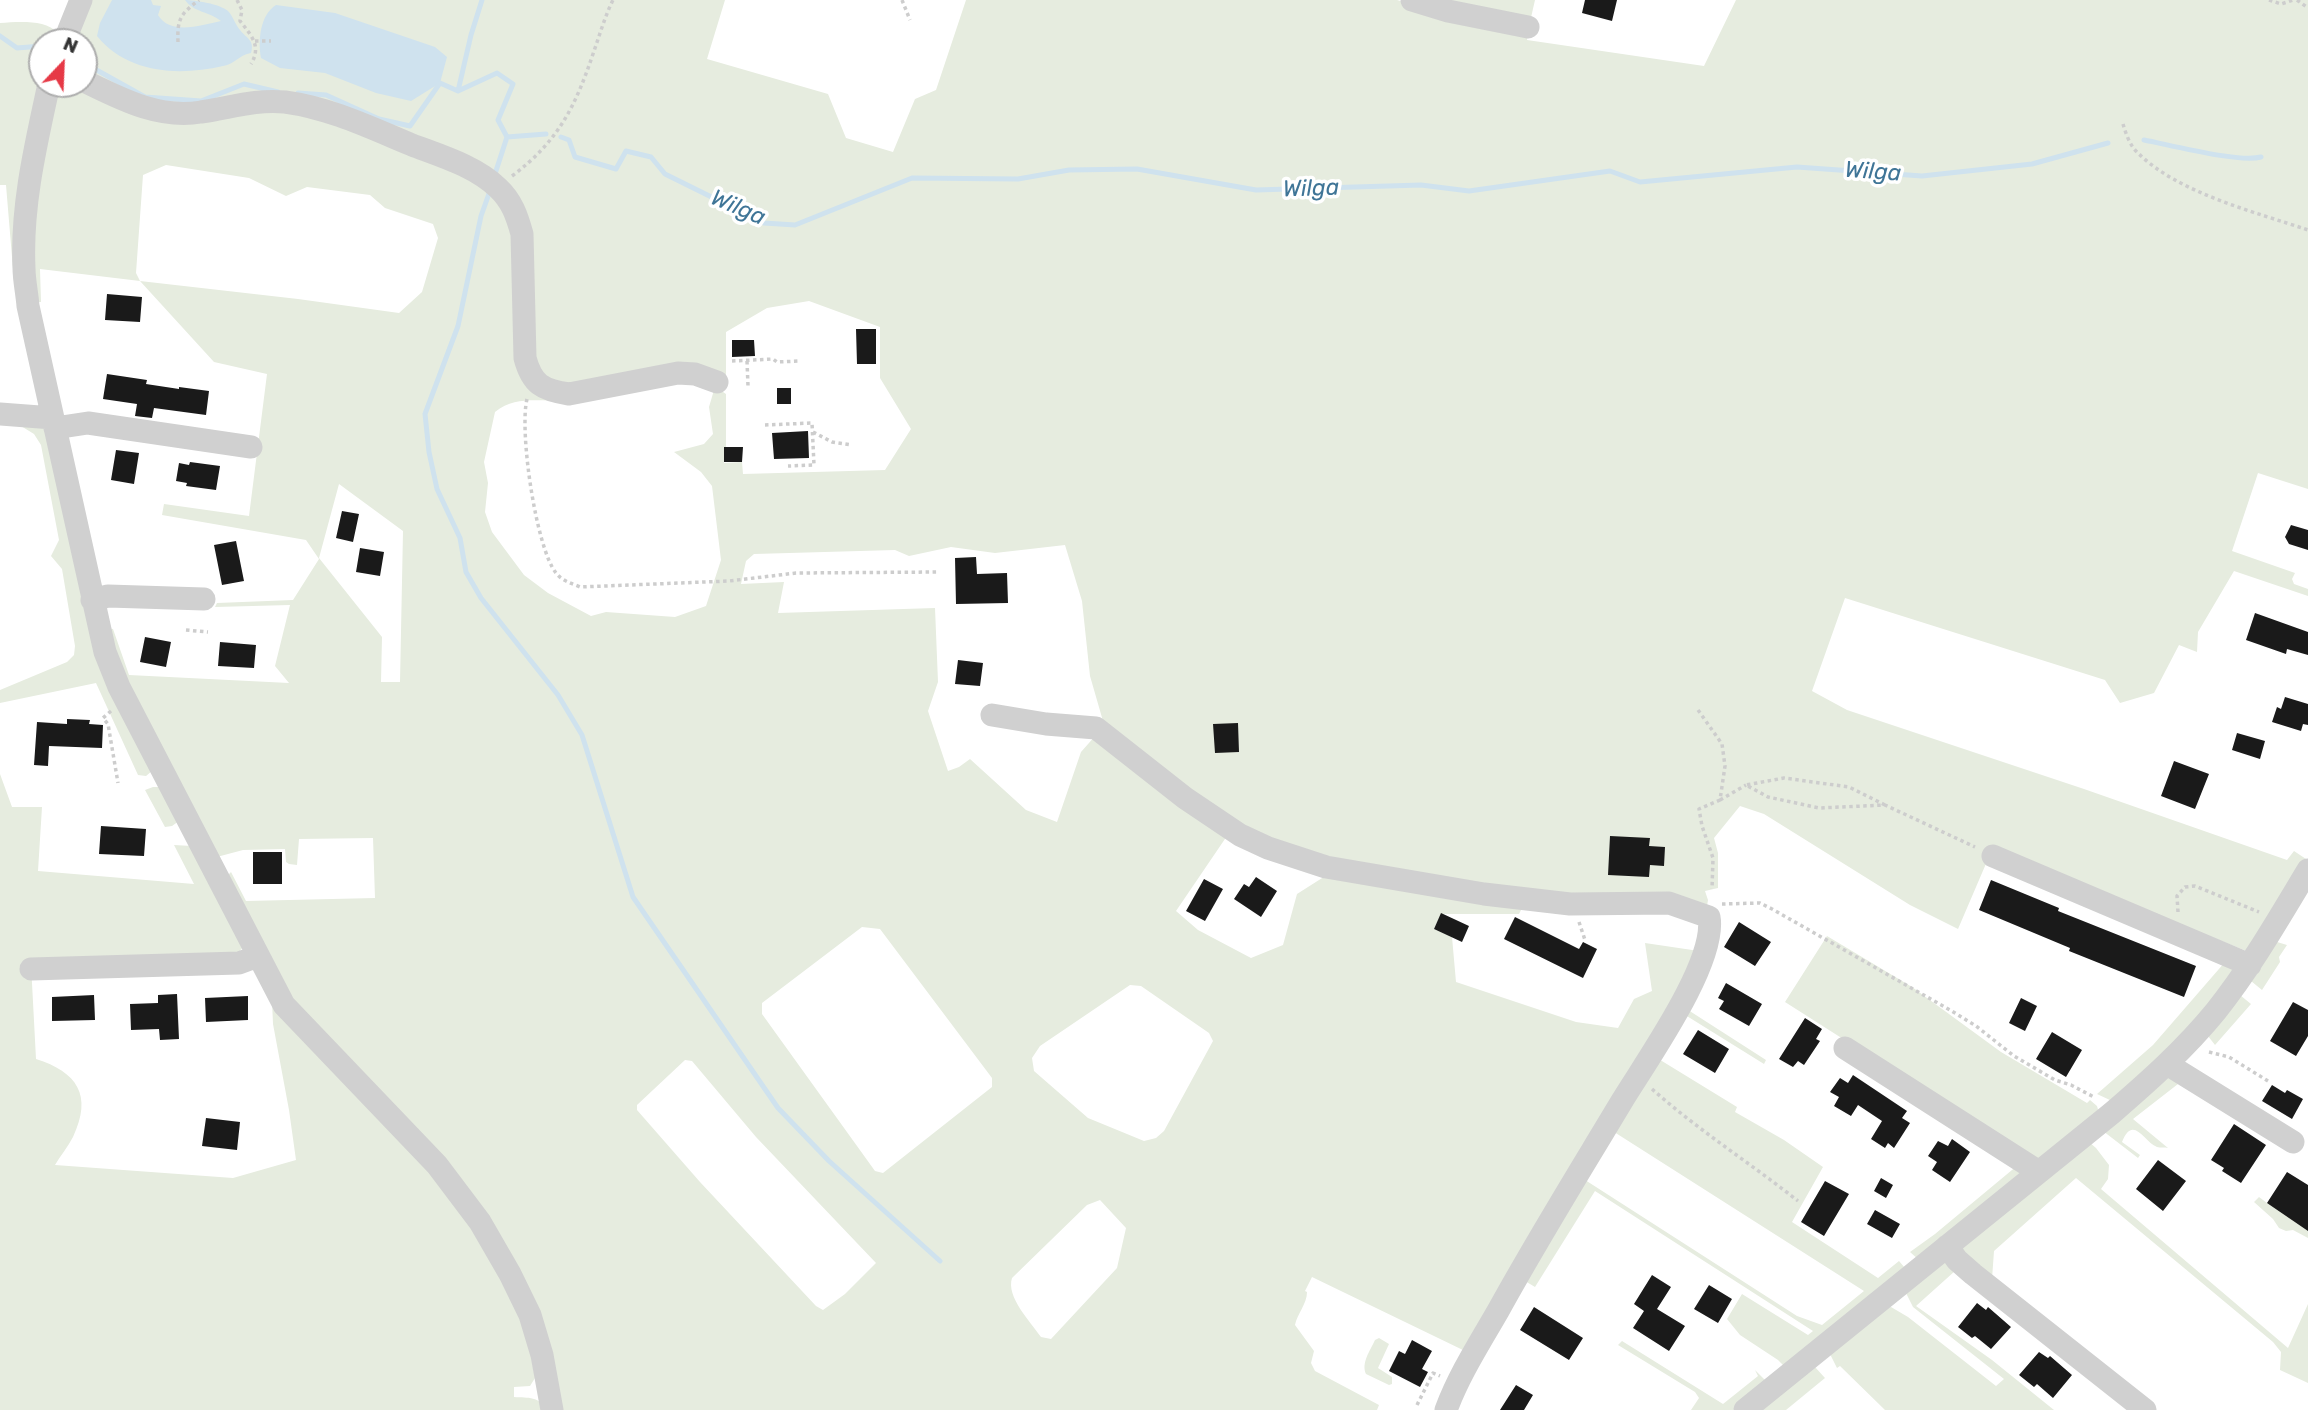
<!DOCTYPE html>
<html>
<head>
<meta charset="utf-8">
<style>
	body { margin:0 }
	#map { position:relative; width:2308px; height:1410px; overflow:hidden; background:#fff; font-family:Rubik,sans-serif }
	canvas { display:block }
	.north { position:absolute; left:28px; top:28px; width:70px; height:70px; box-sizing:border-box; background:#fff; border:2px solid #adadad; border-radius:50%; rotate:23deg; font-size:19px; font-weight:700; line-height:28px; text-align:center; color:#333 }
	.north::after { content:''; display:block; margin:auto; width:24px; height:32px; background:#e63946; clip-path:polygon(50% 0,100% 100%,50% 72%,0 100%) }
</style>
</head>
<body>
<div id="map">
<canvas width="2308" height="1410"></canvas>
<div class="north">N</div>
</div>
<script>
const c = document.querySelector('canvas').getContext('2d');
c.lineJoin = 'round';
function paint(path, color) {
  c.fillStyle = color;
  c.fill(path, 'evenodd');
}
function trace(path, color, width, dash) {
  c.strokeStyle = color;
  c.lineWidth = width;
  c.lineCap = dash ? 'butt' : 'round';
  c.setLineDash(dash || []);
  c.stroke(path);
}
function drawText(font, color, halo, rows, align = 'center') {
  c.font = font + ' Rubik,sans-serif';
  c.lineWidth = 7;
  c.setLineDash([]);
  c.textBaseline = 'middle';
  c.strokeStyle = halo;
  c.fillStyle = color;
  for (const [text, x, y, turn = 0] of rows) {
    c.save();
    c.translate(x, y);
    c.rotate((+turn || 0) * Math.PI / 180);
    c.textAlign = isNaN(turn) ? turn : align;
    if (halo) c.strokeText(text, 0, 0);
    c.fillText(text, 0, 0);
    c.restore();
  }
}
paint(new Path2D(`
	M90,0H725L707,59L828,94L846,138L893,152L915,99L936,90L966,0H1397L1464,19L1528,33L1527,40L1704,66L1736,0H2308V489L2258,473L2232,551L2295,573L2292,579L2294,584L2308,589V596L2234,571L2198,632L2197,652L2179,645L2154,693L2120,703L2105,680L1845,598L1812,691L1847,710L2084,789L2287,860L2294,851L2306,859L2249,952L1989,848L1983,857L1988,859L1958,929L1910,905L1764,814L1740,806L1714,838L1718,853V888L1705,891L1708,900L1707,906L1702,907L1671,900H1570L1484,891L1315,859L1274,845L1230,823L1171,782L1105,728L1090,676L1082,601L1065,545L995,553L951,547L909,556L895,550L754,554L746,561L741,584L784,582L778,613L935,608L938,682L928,711L948,771L959,767L970,759L1026,810L1057,822L1081,752L1096,735L1167,789L1229,833L1176,911L1198,930L1251,958L1283,945L1297,894L1330,873L1524,904L1519,914H1441L1434,929L1452,937L1456,982L1576,1022L1618,1028L1634,999L1652,991L1645,943L1699,951L1673,1007L1593,1134L1499,1298L1449,1390L1442,1410L1439,1409L1465,1351L1312,1277L1305,1291L1307,1292C1307,1304 1297,1314 1295,1325L1314,1351L1311,1363L1315,1371L1379,1405L1377,1410H562L539,1316L512,1261L484,1213L455,1173L419,1133L322,1036L293,1000L225,878L231,872L246,901L375,898L373,838L299,839L297,865L289,864L286,862L285,849L243,850L213,858L124,682L105,628L113,629L129,675L289,683L275,666L290,605L215,607L217,603L293,600L319,559L306,540L162,515L164,504L249,516L267,374L214,362L140,281L40,269L41,302H36L32,270L31,218L46,129L59,84H79L142,113L168,118H194L250,106H269L320,115L367,133L379,126C342,108 292,91 249,97C226,101 203,111 180,109C145,107 115,90 84,75V42H73ZM166,165L249,178L286,196L307,187L370,195L385,208L433,224L438,238L422,292L399,313L298,299L140,281L136,273L143,175ZM505,191C518,204 523,218 526,236L528,356C536,377 545,386 567,389L676,369L706,373L726,382V332L767,308L809,301L880,327V378L911,429L885,470L743,474L742,462L724,463V447H726V394C710,382 695,377 674,378L561,397C538,392 526,383 520,360L517,245L515,225L509,209L502,200ZM670,381L693,382L714,390L709,407L713,434L704,444L674,452L701,472L712,486L721,560L706,606L675,617L606,612L591,616L548,593L524,575L492,532L485,512L488,483L484,462L495,412C516,395 538,402 562,400C598,397 635,387 670,381ZM339,484L403,531L400,682H381L382,637L319,558ZM862,927L880,929L992,1078V1087L883,1173L875,1171L762,1014V1003ZM1130,985L1141,986L1209,1033L1213,1041L1164,1131L1156,1138L1144,1141L1088,1118L1034,1071L1032,1058L1040,1046ZM685,1060L692,1061L756,1137L876,1263L845,1294L823,1310L816,1306L700,1182L637,1110V1105ZM1100,1200L1126,1228L1117,1268L1051,1339L1041,1337C1030,1321 1006,1297 1012,1278L1087,1205Z
	M1429,0H1535L1530,22Z
	M0,23C18,22 45,19 58,33L56,42H42V84L14,281L6,185H0Z
	M21,426L44,428L152,771L146,776L138,775L96,683L0,703V690L67,662L74,655L75,646L62,569L51,556L59,540L41,445L34,434Z
	M0,774L12,807H42L38,871L194,884L174,845L192,846L245,945L236,955L31,964L36,1059C77,1072 93,1095 73,1137C68,1147 60,1156 55,1165L233,1178L296,1160L289,1110L273,1024L272,1001L408,1146L458,1205L524,1316L535,1378L530,1386L514,1387V1397C529,1398 539,1396 546,1410H0Z
	M153,787H162L179,821L172,826L165,827L145,790Z
	M1827,936L1912,987L2001,1052L2087,1103L2090,1100L2097,1106L2099,1113L2041,1160L2030,1158L1785,1002Z
	M2277,942L2287,945L2279,957L2280,962L2262,990L2251,981Z
	M2225,962L2237,971L2207,1012L2112,1101L2097,1094L2153,1045Z
	M2240,995L2251,1004L2215,1045L2208,1036Z
	M1685,1008L1766,1060L1764,1064L1682,1013Z
	M1657,1058L1737,1107L1735,1112L1784,1140L1823,1167L1792,1222L1878,1278L1899,1261L1905,1268L1785,1367L1778,1360L1740,1335L1727,1319L1742,1294L1808,1335L1813,1331L1595,1191L1535,1287L1520,1278L1582,1178L1797,1316L1822,1325L1864,1291L1611,1130Z
	M2167,1075L2178,1084L2133,1119L2168,1148C2165,1147 2160,1148 2157,1147C2144,1142 2133,1114 2122,1142L2140,1155L2138,1158L2103,1131Z
	M2089,1142L2096,1148L2109,1165L2108,1179L2101,1189L2288,1348L2308,1304V1383L2280,1370L2281,1352L2273,1342L2076,1178L1994,1251L1992,1279L1960,1249Z
	M2018,1165L2025,1174L1919,1260L1910,1252L1935,1234Z
	M2259,1197L2267,1203L2296,1212L2292,1220L2305,1228L2308,1223V1238L2293,1230L2286,1231L2279,1228L2273,1219L2254,1202Z
	M1941,1261L1947,1262L1955,1271L1916,1306L1992,1360L2054,1410H1885L1840,1366L1837,1368L1830,1354L1883,1308L1891,1307L1908,1317L1996,1386L2004,1379L1913,1307L1905,1291Z
	M1379,1338L1389,1344L1378,1368L1392,1377V1384L1389,1385L1366,1374C1361,1363 1370,1351 1375,1340Z
	M1622,1341L1723,1404L1758,1376L1755,1370L1767,1382L1733,1410H1691L1699,1398L1695,1392L1618,1345Z
	M1815,1367L1825,1378L1786,1410H1762Z`), '#e6ecdf');
paint(new Path2D(`
	M112,0H151L153,5L161,6L158,15C171,36 201,25 221,21C210,12 193,12 185,0C195,0 220,4 228,11C233,16 235,24 240,30C246,38 255,40 251,53C239,55 235,64 223,66C179,76 128,74 97,36L100,23Z
	M276,5L335,13L435,47L447,57L440,83L411,101L376,93L325,73L280,68L261,58C258,40 260,15 276,5Z`), '#cfe2ee');
trace(new Path2D(`
	M0,36L17,48L42,46
	M84,63L145,97L201,101L244,84L278,92
	M458,91L471,35L482,0
	M298,93L326,95L379,119L410,126L440,83L458,91L497,73L513,84L498,120L507,137
	M507,137L546,134
	M561,137L569,140L575,157L616,169L626,151L651,157L665,174L764,223L795,225L912,178L1018,179L1069,170L1137,169L1256,190L1421,185L1469,191L1610,171L1640,182L1797,167L1922,176L2032,164L2108,143
	M2144,140C2170,145 2239,163 2261,157
	M494,177L507,137
	M491,188L481,216L458,326L425,414L429,452L437,489L460,538L466,572L481,598L558,695L582,735L633,897L778,1108L829,1161L940,1261`), '#cfe2ee', 5);
paint(new Path2D(`
	M1585,0H1617L1612,21L1582,13Z
	M107,294L142,297L140,322L105,320Z
	M856,329H876V364H857Z
	M732,340H754L755,356L732,357Z
	M107,374L147,380L146,384L179,389V387L209,391L206,415L154,408L152,418L135,416L137,404L103,399Z
	M777,388H791V404H777Z
	M808,431L809,458L774,459L772,433Z
	M724,447H743L742,462H724Z
	M116,450L139,453L134,484L111,480Z
	M190,462L220,466L216,490L186,486L187,483L176,481L179,463L189,465Z
	M342,511L359,514L353,542L336,538Z
	M2291,525L2308,530V550L2289,544L2285,537Z
	M236,541L244,581L222,585L214,545Z
	M360,548L384,552L380,576L356,572Z
	M976,557L977,574L1007,573L1008,603L956,604L955,558Z
	M2255,613L2308,632V655L2287,649L2286,654L2246,640Z
	M145,637L171,642L166,667L140,662Z
	M220,642L256,645L254,668L218,666Z
	M958,660L983,663L980,686L955,684Z
	M2285,697L2308,704V725L2303,724L2301,731L2272,722L2277,707L2281,709Z
	M67,719L90,720L89,724L103,725L102,748L49,746L48,766L34,765L37,722L67,724Z
	M1238,723L1239,752L1215,753L1213,724Z
	M2237,733L2265,741L2260,759L2232,750Z
	M2174,761L2209,774L2195,809L2161,796Z
	M101,826L146,829L144,856L99,854Z
	M1610,836L1650,838L1649,846L1665,847L1664,866L1650,865L1649,877L1608,875Z
	M253,852H282V884H253Z
	M1256,877L1277,891L1261,917L1234,899L1244,884L1249,887Z
	M1204,879L1223,889L1205,921L1186,911Z
	M1991,880L2059,908L2058,911L2196,966L2184,997L2069,951L2070,948L1979,910Z
	M1441,913L1469,926L1462,942L1434,929Z
	M1515,917L1579,949L1583,942L1597,949L1583,978L1504,939Z
	M1739,922L1771,942L1755,966L1724,947Z
	M1726,983L1762,1004L1749,1026L1719,1009L1724,1001L1718,998Z
	M177,994L179,1039L160,1040L159,1029L131,1030L130,1004L158,1003V995Z
	M94,995L95,1020L52,1021V997Z
	M248,996V1020L206,1022L205,998Z
	M2021,998L2037,1006L2025,1031L2009,1023Z
	M2293,1002L2308,1010V1036L2296,1056L2270,1041Z
	M1805,1018L1822,1029L1816,1039L1820,1041L1804,1065L1798,1061L1793,1067L1779,1059Z
	M1698,1030L1729,1049L1715,1073L1683,1054Z
	M2052,1032L2082,1050L2066,1077L2036,1059Z
	M1853,1075L1907,1111L1902,1118L1910,1123L1894,1148L1888,1143L1885,1148L1871,1139L1882,1121L1858,1105L1851,1116L1834,1106L1839,1097L1830,1092L1840,1078L1848,1083Z
	M2272,1085L2285,1093L2287,1090L2303,1099L2292,1119L2262,1101Z
	M206,1118L240,1122L237,1150L202,1146Z
	M2234,1124L2266,1145L2241,1183L2222,1171L2224,1168L2211,1160Z
	M1952,1139L1970,1152L1950,1182L1932,1170L1937,1162L1928,1156L1938,1141L1948,1146Z
	M2158,1160L2186,1181L2163,1211L2136,1189Z
	M2287,1172L2308,1185V1231L2267,1203Z
	M1881,1178L1893,1185L1886,1198L1874,1191Z
	M1825,1181L1849,1194L1824,1236L1801,1222Z
	M1875,1210L1900,1224L1892,1238L1867,1224Z
	M1652,1275L1671,1287L1657,1309L1685,1326L1669,1351L1633,1328L1644,1311L1634,1304Z
	M1709,1285L1732,1299L1718,1323L1694,1309Z
	M1977,1303L1986,1310L1988,1307L2011,1327L1991,1349L1975,1336L1972,1338L1958,1327Z
	M1534,1307L1583,1338L1569,1360L1520,1330Z
	M1412,1340L1432,1351L1422,1369L1428,1372L1420,1387L1389,1371L1399,1351L1405,1354Z
	M2039,1352L2048,1358L2050,1356L2072,1375L2053,1398L2037,1384L2034,1387L2019,1375Z
	M1516,1385L1533,1395L1524,1410H1500Z`), '#1a1a1a');
trace(new Path2D(`
	M237,0L242,10L240,21C251,35 262,46 251,64
	M902,0L910,20
	M2269,0L2281,4L2293,0
	M2297,0L2308,8
	M255,41H271
	M178,42C177,18 181,14 199,0
	M2123,124C2126,134 2130,146 2138,153C2178,193 2255,212 2308,230
	M512,176C559,141 576,105 594,51C600,34 605,16 613,0
	M732,361L773,359L777,362L799,361
	M747,361L748,386
	M527,399C519,431 536,548 556,573C562,581 571,583 580,587L729,581L796,573L938,572
	M765,425L812,423L814,465L788,466
	M813,432L832,442L852,445
	M186,630L208,632
	M1698,710L1722,744L1725,766L1720,800L1699,809L1702,826L1713,858L1712,889
	M111,711L103,718L108,724L118,783
	M1720,800L1746,785
	M1885,805L1849,787L1784,778L1746,785L1768,797L1819,808L1885,805L1975,847
	M1722,904L1760,903L1772,909L1950,1010L1976,1026L2014,1056L2055,1080L2071,1085L2094,1097
	M2178,912L2177,896L2185,887L2195,886L2259,912
	M1579,922L1585,940
	M2209,1052L2229,1057L2268,1081
	M1652,1089C1698,1130 1750,1163 1798,1201
	M1417,1405L1433,1373L1440,1376`), '#cdcdcd', 3.5, [3.5, 3.5]);
trace(new Path2D(`
	M1412,0L1448,11L1528,27
	M64,42L81,0
	M84,81C121,99 158,119 201,112C230,108 255,99 285,102C330,108 371,128 412,145C441,156 475,166 498,188C512,201 517,216 522,234L525,358C532,384 542,390 569,394L678,373L695,374L717,382
	M49,84C36,144 21,206 24,268C24,280 27,293 28,306L105,652L119,687L284,1005L437,1165L480,1222L510,1274L530,1315L542,1355L552,1410
	M0,414L53,418
	M55,428L88,423L251,447
	M92,600L108,596L204,599
	M992,715L1046,724L1096,728L1185,798L1240,835L1268,848L1326,867L1484,894L1570,904L1669,903L1709,917C1717,962 1647,1060 1622,1101C1580,1171 1537,1240 1498,1311C1479,1344 1459,1375 1446,1410
	M1993,856L2250,965
	M31,969L239,963L258,956
	M1845,1048L2039,1172
	M2167,1064L2293,1142
	M1947,1246L1957,1260L1973,1274L2145,1410
	M1745,1410L2112,1113C2149,1081 2185,1049 2216,1011C2251,967 2279,918 2308,870`), '#d0d0d0', 23);
drawText('italic 23px', '#3f7597', '#fff', [
	["Wilga",1873,172,4],
	["Wilga",1311,189,-2],
	["Wilga",738,208,23]
]);
</script>
</body>
</html>
